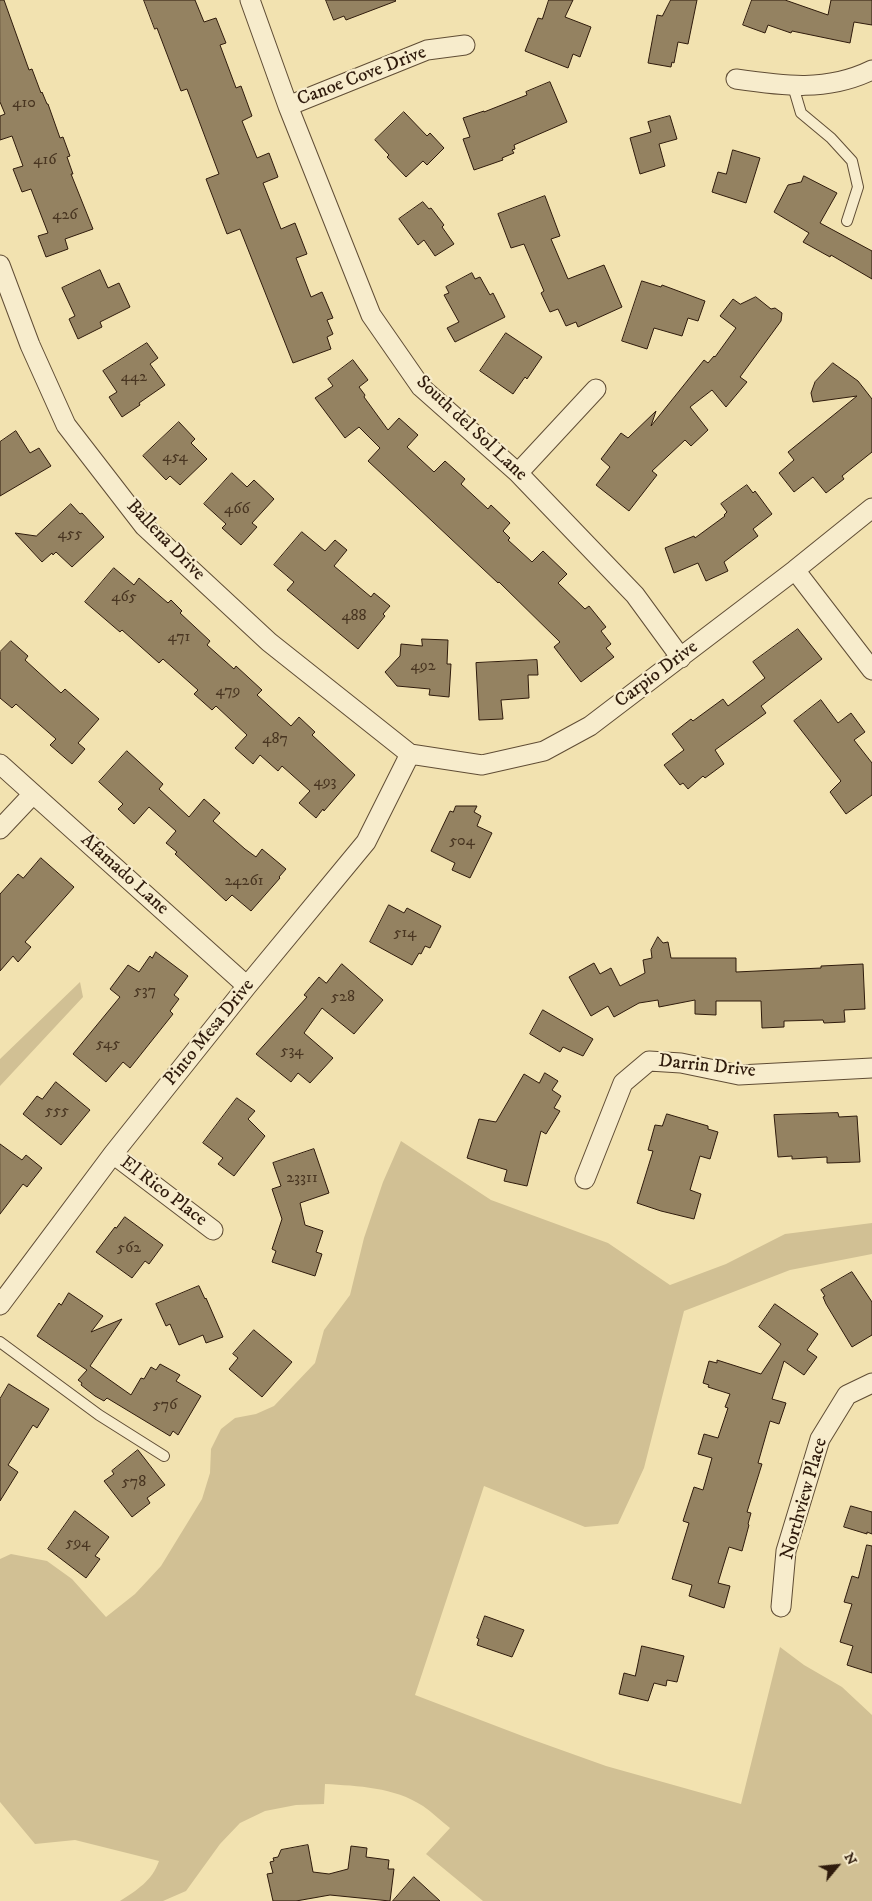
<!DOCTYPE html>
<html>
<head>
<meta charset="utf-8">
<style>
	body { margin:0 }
	#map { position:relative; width:872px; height:1901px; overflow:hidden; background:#f2e2b0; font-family:"IM FELL DW Pica",serif }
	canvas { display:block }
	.north { position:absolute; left:812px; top:1841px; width:50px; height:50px; -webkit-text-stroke:4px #f7eccc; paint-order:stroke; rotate:62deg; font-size:14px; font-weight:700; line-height:20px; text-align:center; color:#2f1b0c }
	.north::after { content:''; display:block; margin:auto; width:18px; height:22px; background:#2f1b0c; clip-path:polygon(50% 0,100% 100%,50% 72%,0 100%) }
</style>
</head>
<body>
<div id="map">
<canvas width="872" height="1901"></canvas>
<div class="north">N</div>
</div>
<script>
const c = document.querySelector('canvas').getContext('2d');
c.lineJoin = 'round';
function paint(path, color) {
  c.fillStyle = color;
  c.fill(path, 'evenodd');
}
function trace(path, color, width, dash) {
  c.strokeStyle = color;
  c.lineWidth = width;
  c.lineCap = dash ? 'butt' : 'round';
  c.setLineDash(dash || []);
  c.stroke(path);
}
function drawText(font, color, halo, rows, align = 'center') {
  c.font = font + ' "IM FELL DW Pica",serif';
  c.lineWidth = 4.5;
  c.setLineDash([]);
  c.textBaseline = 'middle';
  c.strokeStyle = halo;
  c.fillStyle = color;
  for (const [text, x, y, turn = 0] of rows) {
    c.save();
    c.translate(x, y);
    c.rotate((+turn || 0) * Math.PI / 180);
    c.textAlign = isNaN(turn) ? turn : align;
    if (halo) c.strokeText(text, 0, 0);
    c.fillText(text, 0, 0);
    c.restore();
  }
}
paint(new Path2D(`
	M80,982L83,997L0,1086V1059Z
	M401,1141L491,1200L608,1243L670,1285L726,1264L785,1234L872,1223V1254L790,1270L684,1311L644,1468L618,1524L585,1527L484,1486L415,1695L525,1737L606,1766L741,1804L780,1647L804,1665L842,1687L872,1715V1901H483L426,1854L450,1828C441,1821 432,1812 423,1806C394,1787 358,1786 325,1784L324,1804L296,1805L265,1811L240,1823L220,1844L186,1891L163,1901H120C137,1890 152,1881 159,1861L75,1840L35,1844L0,1802V1559L11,1554L47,1561L72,1579L106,1617L135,1594L161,1566L202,1499L210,1473L211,1449L221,1429L235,1418L256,1414L274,1406L315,1363L324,1330L350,1295L364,1238L383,1182Z`), '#d1c094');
const building = new Path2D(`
	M0,0H4L29,70L32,69L41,93L42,92L47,104H48L60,138L63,137L70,156L67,157L73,174H71L93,229L65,239L68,249L46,257L38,236L48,233L31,189L22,192L13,169L23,166L12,136L0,140V116L5,114L0,102Z
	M144,0H195L204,22L216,18L226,43L220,45L236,88L241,86L252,116L242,121L257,158L269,153L278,177L263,183L281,229L295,223L307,254L296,258L311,297L322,292L333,318L327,320L333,334L327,337L331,349L293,363L240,229L227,234L206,179L219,174L187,89L181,91L157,28L155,29Z
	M326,0H395L396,1L346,20L344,16L334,20Z
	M549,0H573L565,17L591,27L580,57L573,54L568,68L525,51L538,18L542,19Z
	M671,0H697L688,44L678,42L674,63L672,62L671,67L648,63L657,15L662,16Z
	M752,0H785L828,15L831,0H872V25L854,22L850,43L792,31L791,33L768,25L765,33L743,25Z
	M550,82L567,122L514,145L515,149L512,150L514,153L502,158L503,160L474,170L463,139L470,137L463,118L484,111V112L527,95L526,92Z
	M404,112L427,136L430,133L444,148L427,165L423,161L406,177L387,157L389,155L375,140Z
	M670,116L677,139L659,144L665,166L640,174L630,138L651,132L648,122Z
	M733,150L760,158L746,203L712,192L718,172L726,174Z
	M804,176L837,193L820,223L872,251V279L831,255L830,257L803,242L809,233L774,212L788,185L801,182Z
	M545,196L560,236L551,239L568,279L604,265L622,307L578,327L576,322L566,326L558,309L550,312L541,293L544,291L524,244L511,248L498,214Z
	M423,202L429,209L431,208L444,225L442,227L454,244L435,256L424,240L418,245L399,219Z
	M100,270L108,288L119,283L130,307L100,322L102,327L78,339L69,319L75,316L62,288Z
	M472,273L475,279L480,277L490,295L493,293L505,317L455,342L447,328L459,322L444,295L449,293L446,287Z
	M642,281L661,287L662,285L705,301L698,321L688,318L682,336L654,328L647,349L622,341Z
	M756,297L771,309L775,308L782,313L781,321L740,377L747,382L726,407L712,390L690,407L708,430L691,446L685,440L652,471L657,475L629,511L596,485L610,467L601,459L621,433L628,438L656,411L651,426L704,360L708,363L714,356L715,357L736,328L720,316L733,299L740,304Z
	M506,333L542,357L527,379L525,377L513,394L480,371Z
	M147,343L158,358L150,364L165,385L139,403L140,405L122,417L109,397L117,392L103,371Z
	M353,360L368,380L359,387L365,395L364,397L388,430L399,418L418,435L407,447L434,472L445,461L465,479L461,484L488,509L491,505L510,523L503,531L510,538L508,540L532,562L543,551L567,574L558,583L585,609L589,606L606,627L601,631L611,644L606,648L614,657L581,682L554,647L560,642L499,582L498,583L368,461L380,448L359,427L345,438L315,398L333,386L328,379Z
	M833,363L858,381L872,399V452L842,476L844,479L826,493L813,477L794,492L779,473L794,460L788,452L857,396L813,402L811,393L815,382Z
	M179,422L195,439L191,443L207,459L180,485L170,476L166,480L143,456Z
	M16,431L30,453L39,448L51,466L0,496V442Z
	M232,473L247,487L254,480L274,499L252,523L257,527L241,545L222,528L226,524L204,504Z
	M747,485L753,493L755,491L772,514L753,529L758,536L724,562L728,571L706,581L698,563L674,573L665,548L694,536L695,538L725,516L724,515L727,512L721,504Z
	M71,504L80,514L82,513L104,537L72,567L56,552L53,555L52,553L42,562L15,533L36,536Z
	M302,532L325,551L335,540L347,550L334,566L371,597L374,593L390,606L383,614L385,616L358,649L287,590L294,582L274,565Z
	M114,568L134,585L139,578L168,603L171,600L182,611L180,613L210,641L207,645L234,669L236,666L262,690L257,695L291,726L299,717L315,732L312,735L355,775L324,811L323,809L316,818L299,803L310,791L282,766L278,771L260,755L253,764L235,748L247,735L216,706L212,710L194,694L198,690L163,659L159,663L122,630L120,632L85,602Z
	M798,629L822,659L761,706L766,713L715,750L724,764L705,778L703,776L688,789L683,783L680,785L664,765L684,750L672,734L691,719L693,721L723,699L728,706L765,678L753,662Z
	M422,639L448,640L447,664H451L449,697L429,695L430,689L397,686L385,672L400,656L401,644L422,646Z
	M11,641L28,656L25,660L61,693L65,689L99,719L78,743L85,749L72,764L50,745L56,739L16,704L12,708L0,698V652Z
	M537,660L538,675H528L529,698L501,700L503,719L479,720L476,663Z
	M821,700L838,723L851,713L865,732L854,740L872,763V795L846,814L830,792L841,781L794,721Z
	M127,751L163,784L159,789L189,817L204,799L220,813L213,821L245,849L256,857L262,849L286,869L279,877L280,878L251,911L232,895L226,901L175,854L177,852L166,843L176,831L149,807L134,824L118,809L123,804L99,782Z
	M456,806H477L474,812L481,816L477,826L492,833L470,878L452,870L455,863L431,851L450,811L453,812Z
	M41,858L74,887L25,942L31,947L18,962L13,956L0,971V894L18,874L23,878Z
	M389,905L404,913L407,908L441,926L430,948L425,946L421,954L419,953L412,965L370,942Z
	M658,937L663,943L668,942L671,958H736V972L821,968V966L863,964L865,1009L844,1010L845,1022L824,1023L823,1020L784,1021V1027L762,1028L761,1001H716V1015L695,1014V1000L659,1007L658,1000L639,1003L614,1017L608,1006L591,1016L569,977L594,963L600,974L611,968L620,986L645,973L643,960L652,958L651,950Z
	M156,952L188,976L174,995L179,999L170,1011L173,1014L130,1068L123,1062L106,1082L73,1054L120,997L110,989L128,965L139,972L150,956L152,958Z
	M342,964L383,1000L354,1034L322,1008L304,1033L333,1058L310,1083L298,1073L291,1082L256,1054L307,997L304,995L319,977L326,983Z
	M543,1010L593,1039L583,1056L563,1047L560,1052L530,1034Z
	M545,1073L558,1081L552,1090L561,1096L554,1108L560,1111L546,1134L541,1131L527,1186L504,1181L507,1170L467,1158L479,1119L496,1122L524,1074L539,1083Z
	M56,1082L90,1110L61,1145L23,1114L37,1096L42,1099Z
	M237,1098L255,1111L248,1119L265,1136L234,1176L218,1164L223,1158L203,1143Z
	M838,1113L839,1117L857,1116L860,1162L827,1163V1157L792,1159V1156L778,1157L774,1115Z
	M667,1114L708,1126V1129L718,1132L710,1159L700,1156L690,1190L701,1194L694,1219L661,1211L637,1203L653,1151L648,1150L655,1125L662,1126Z
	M0,1144L22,1160L26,1155L42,1168L27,1187L23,1184L0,1214Z
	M314,1149L329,1193L300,1203L305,1225L323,1231L316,1252L322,1254L315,1276L272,1262L276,1251L272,1249L282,1219L272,1189L281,1186L273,1163Z
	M125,1217L163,1245L149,1264L145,1261L132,1278L96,1252L115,1227L116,1228Z
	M852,1272L872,1302V1335L852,1347L826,1304L823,1297L825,1296L821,1290Z
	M199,1286L205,1299L206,1298L223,1337L206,1343L203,1335L179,1345L170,1324L166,1326L156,1304Z
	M69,1293L103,1316L91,1332L122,1319L90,1366L131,1395L141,1378L144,1379L151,1367L156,1370L160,1364L180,1375L176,1381L201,1396L178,1435L173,1431L170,1436L107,1398L104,1401L95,1396L81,1385L82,1383L78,1380L87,1370L37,1336L59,1303L61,1305Z
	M775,1304L818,1334L807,1350L817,1357L804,1375L784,1361L772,1399L786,1403L779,1424L770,1421L758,1463L762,1464L747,1512L751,1513L748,1524L749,1525L742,1551L729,1547L718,1583L730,1586L724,1608L689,1596L692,1585L672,1579L689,1523L683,1521L694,1487L703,1490L712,1458L698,1454L704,1434L718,1438L728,1408L725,1407L730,1394L708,1387L709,1385L703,1383L709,1361L717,1363V1360L761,1374L781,1344L759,1327Z
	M254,1330L292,1362L262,1397L229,1369L238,1358L233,1354Z
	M9,1384L49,1409L37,1428L33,1425L8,1465L18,1472L0,1501V1399Z
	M138,1450L165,1485L147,1498L150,1503L132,1517L104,1481L114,1474L112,1471Z
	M851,1506L872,1512V1534L867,1532V1534L844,1527Z
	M75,1511L109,1537L95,1556L100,1559L86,1578L48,1549Z
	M867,1545L872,1546V1673L847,1665L853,1646L840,1642L852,1604L844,1602L852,1576L858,1578Z
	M485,1616L524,1630L512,1657L477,1645L479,1639L477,1638Z
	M642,1646L684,1656L677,1682L667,1680L666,1686L654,1683L648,1701L619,1694L624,1673L635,1676Z
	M308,1845L313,1872L329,1874L348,1869L351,1846L367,1848L366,1857L389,1860L388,1869H394L390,1901L330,1895L296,1901H273L267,1874L273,1873L270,1862L274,1861L273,1858L278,1857L281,1850Z
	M414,1877L440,1901H393Z`);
paint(building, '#948261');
trace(building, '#2f1b0c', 1);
const lane = new Path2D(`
	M793,86L801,113L831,138L852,161L858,187L847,221
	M0,1342L99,1415L164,1456`);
const street = new Path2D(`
	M250,0L288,106L371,315L421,387L518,473L635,595L681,658
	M736,79C784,86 827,92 872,70
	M288,106L427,50L465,45
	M0,265L30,345L66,425L144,526L269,642L410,754L482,765L544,751L590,726L795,570L872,508
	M518,473L596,389
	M795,570L872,670
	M0,764L247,986
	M0,829L33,794
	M113,1154L213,1230
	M585,1179L623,1083L649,1061L681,1063L739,1075L872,1068
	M0,1305L113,1154L247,986L366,842L410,754
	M781,1607L786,1551L820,1439L847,1395L872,1383`);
trace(lane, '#604d35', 12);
trace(street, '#604d35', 21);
trace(lane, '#f7eccc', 10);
trace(street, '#f7eccc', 19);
drawText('16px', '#483521', null, [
	["410",24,104],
	["416",45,161],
	["426",65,216],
	["442",134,378],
	["454",175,458],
	["466",237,510],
	["455",70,535],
	["465",124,598],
	["488",354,617],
	["471",179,638],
	["492",423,667],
	["479",228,692],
	["487",275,740],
	["493",325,783],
	["504",462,842],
	["24261",244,882],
	["514",405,934],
	["537",145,992],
	["528",343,998],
	["545",108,1045],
	["534",292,1052],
	["555",57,1112],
	["23311",302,1179],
	["562",129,1249],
	["576",165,1406],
	["578",134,1483],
	["594",78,1544]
]);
drawText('19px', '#2f1b0c', '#f7eccc', [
	["Canoe Cove Drive",362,77,-21],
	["South del Sol Lane",471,429,43],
	["Ballena Drive",165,541,46],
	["Carpio Drive",657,675,-37],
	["Afamado Lane",124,875,42],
	["Pinto Mesa Drive",210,1033,-51],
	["Darrin Drive",707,1067,6],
	["El Rico Place",163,1192,37],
	["Northview Place",805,1499,-74]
]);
</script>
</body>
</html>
